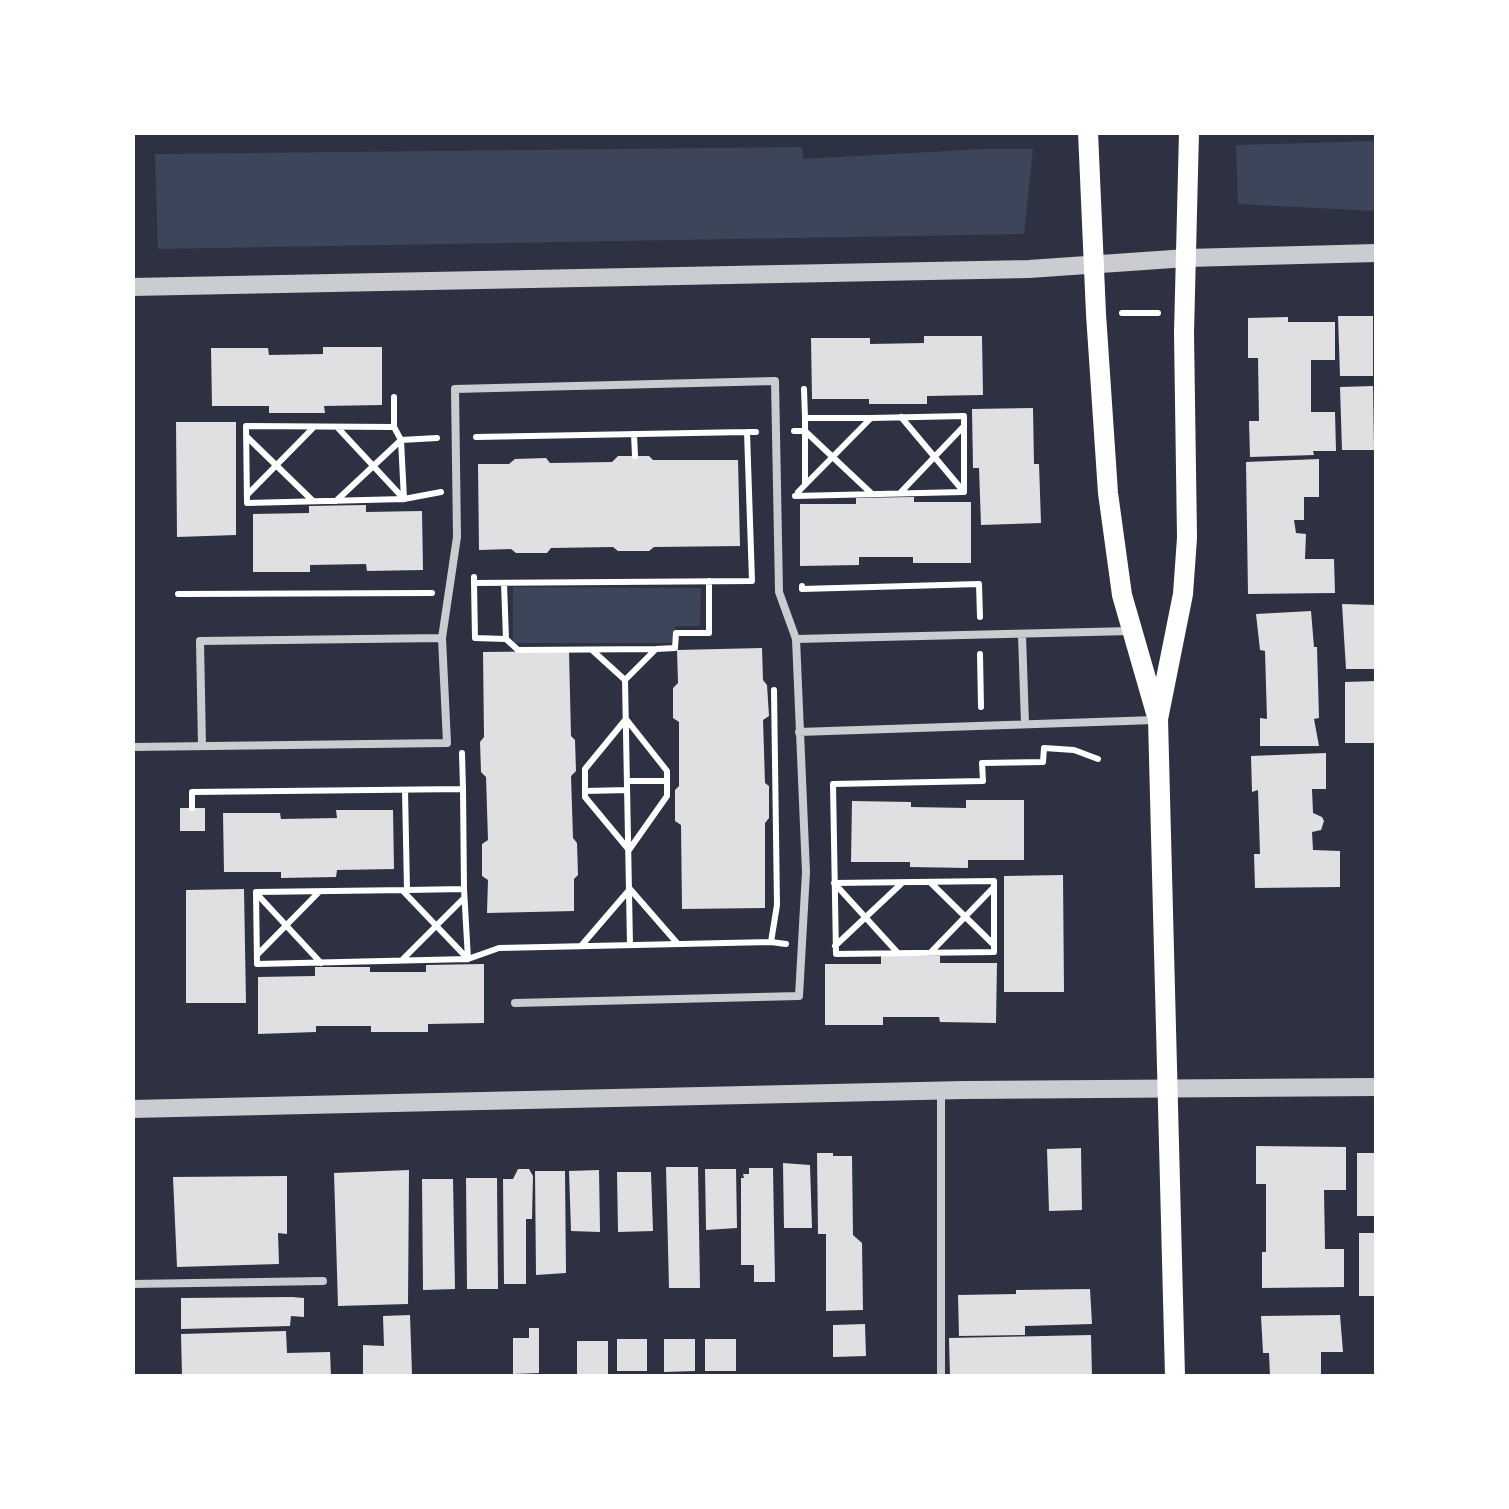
<!DOCTYPE html>
<html>
<head>
<meta charset="utf-8">
<style>
	body { margin:0 }
	#map { position:relative; width:1509px; height:1509px; overflow:hidden; background:#2d3142; font-family:Quicksand,sans-serif }
	canvas { display:block }
	.frame { position:absolute; inset:0; border:135px solid #fff; pointer-events:none }
</style>
</head>
<body>
<div id="map">
<canvas width="1509" height="1509"></canvas>
<div class="frame"></div>
</div>
<script>
const c = document.querySelector('canvas').getContext('2d');
c.lineJoin = 'round';
function paint(path, color) {
  c.fillStyle = color;
  c.fill(path, 'evenodd');
}
function trace(path, color, width, dash) {
  c.strokeStyle = color;
  c.lineWidth = width;
  c.lineCap = dash ? 'butt' : 'round';
  c.setLineDash(dash || []);
  c.stroke(path);
}
paint(new Path2D(`
	M1376,141V211L1238,204L1236,145Z
	M802,147L803,159L983,149H1033L1024,234L158,249L155,154Z
	M513,587L701,588L700,626H675L673,643H513Z`), '#3c4559');
paint(new Path2D(`
	M1338,316H1373V376H1340Z
	M1288,317V322H1335V360H1311V412H1335L1336,451H1313L1314,455L1250,457L1249,421H1259L1258,358H1248V318Z
	M924,336H982L983,395L927,396V404H869V399H812L811,338H870V344L924,343Z
	M323,347H382V405L324,406L325,413H269V406H212L211,348H268L269,355L323,354Z
	M1373,386L1374,450H1342L1340,387Z
	M1033,408L1034,464H1039L1041,523L981,525L979,468H973L972,409Z
	M176,422H236V535L177,537Z
	M618,456H649L653,460H738L740,546L654,547L649,551H618L613,547L551,548L547,553H516L511,549L479,550L478,464H509L515,459L546,458L550,463L612,462Z
	M1319,459V497H1304V520H1294L1296,533L1306,534L1305,559H1334L1335,593L1248,594L1246,462Z
	M914,497V502H971V563H913V557H859V565L800,566V504H856V498Z
	M366,505V512L422,511L423,570L367,571L366,564L310,565V572H253V514L309,513V506Z
	M1342,604L1376,605V669H1346Z
	M1311,611L1314,647H1317L1319,718L1314,719L1319,746H1260V718L1267,719L1265,651L1260,650L1256,614Z
	M762,648L763,680L767,685L769,716L763,720L765,783L769,786V818L765,823V908L682,909L681,825L675,821V790L679,786V722L673,718V688L678,683L677,650Z
	M569,651L571,736L575,740L576,771L571,776L573,838L577,843L578,875L574,879V911L487,913L488,880L482,876V844L488,840L486,777L481,772L480,742L484,737L483,652Z
	M1376,681V743H1345V682Z
	M1326,753V789H1312L1313,813L1322,817L1324,821L1321,830L1312,832L1313,850L1340,851V887L1255,888L1254,854H1260L1258,790L1252,792L1251,756Z
	M966,800H1024V860H968V868L910,867V862H851L852,801L911,802V807L966,808Z
	M180,808H205V831H180Z
	M336,810H393L394,869L337,870L336,877L281,878V872H224L223,813H280L281,819L337,818Z
	M1063,875L1064,992H1004V876Z
	M244,889L246,1003H186V890Z
	M881,956H940V963H997L996,1023L940,1022L939,1017H883V1025H825V964H881Z
	M484,964V1023L428,1024V1032H371V1026H316V1032L258,1034V977L315,976V967H370V972H426V965Z
	M1256,1146L1346,1147V1190H1324L1325,1249H1344V1287L1262,1288V1252H1266V1184H1256Z
	M1081,1148L1082,1210L1049,1211L1047,1149Z
	M817,1153H833V1156H852L853,1235L862,1243L863,1310L826,1311V1234H818Z
	M1357,1153H1376V1216H1357Z
	M783,1163L810,1165L812,1228H784Z
	M666,1167H698L700,1288H669Z
	M749,1168H773L775,1282H754V1265H741V1178H744L743,1174H749Z
	M518,1169H529L533,1176L532,1219H526V1284H504L503,1179H513Z
	M705,1169H736L737,1228L706,1230Z
	M409,1170L408,1304L338,1306L334,1173Z
	M599,1170L600,1232L571,1231L569,1171Z
	M535,1171H565L566,1273L536,1275Z
	M617,1172H651L653,1231L618,1232Z
	M287,1176V1234L278,1233L279,1264L177,1267L173,1177Z
	M466,1178H497L498,1289H467Z
	M422,1179H453L455,1289L423,1290Z
	M1359,1233H1376V1296H1359Z
	M1090,1289L1092,1324L1025,1326V1335L959,1336L958,1295L1016,1294V1290Z
	M292,1297L304,1298V1317L291,1316L290,1326L181,1329V1298Z
	M410,1315L412,1374H363V1345L384,1346L383,1316Z
	M1340,1315L1343,1352H1321V1376H1270L1269,1353H1263L1261,1316Z
	M865,1324L866,1356L833,1357V1325Z
	M529,1328H539V1373L513,1374V1338H529Z
	M286,1331L287,1353L330,1352L331,1376H182L181,1334Z
	M1091,1335L1092,1376H950L949,1338Z
	M617,1339H647V1371H617Z
	M664,1339H695V1371L664,1372Z
	M705,1339H736V1371H705Z
	M577,1341H608V1374H577Z`), '#e0e0e3');
trace(new Path2D(`
	M1122,313H1158
	M804,389L805,418
	M394,397V427L401,440L437,438
	M337,427L404,499L401,440
	M394,427L246,426L247,503L404,499L441,492
	M794,431H805L872,494
	M634,434L635,456
	M247,437L313,501
	M476,437L747,432
	M805,484V418H869
	M798,492L871,418L964,416V492L901,417
	M900,493L963,427
	M248,494L313,428
	M795,496L963,492
	M336,501L400,441
	M474,577V583L752,581L747,432H756
	M474,583L475,638L506,639
	M504,583L506,639L518,650L656,649L675,648L676,633H709V581
	M802,586V589L979,584L980,617
	M178,594L432,593
	M592,650L625,680L655,650
	M980,654L981,707
	M625,680L630,945
	M774,690L777,905L771,942L786,944
	M626,719L667,771V796L629,850L585,797V769Z
	M627,781H666
	M405,790L407,890L464,889L463,789
	M585,791L627,790
	M192,808V792L463,789L462,753
	M834,883L994,881V952L836,954L833,784L983,781L982,763L1043,762L1044,748L1074,750L1098,759
	M931,883L993,944
	M835,884L897,952
	M407,890L256,892L257,964L468,959L499,948L771,942
	M403,891L468,959L464,889
	M256,893L321,963
	M581,946L630,889L677,943
	M835,946L902,883
	M931,952L992,889
	M258,954L319,892
	M402,960L463,899`), '#fff', 6);
trace(new Path2D(`
	M1022,635L1025,724
	M796,639L1131,631
	M799,732L1155,720
	M202,746L200,641L442,638
	M132,747L447,743L442,638L457,537L455,389L775,381L779,592L796,639L806,872L799,996L515,1003
	M132,1284L323,1281
	M941,1376V1091`), '#caccd0', 8);
trace(new Path2D(`
	M132,287L1029,269L1187,258L1376,253
	M132,1109L964,1090L1376,1087`), '#caccd0', 18);
trace(new Path2D(`
	M1088,132L1096,314L1108,493L1122,595L1156,713
	M1175,1376L1158,719L1183,594L1187,538L1184,333L1189,132`), '#fff', 20);
</script>
</body>
</html>
